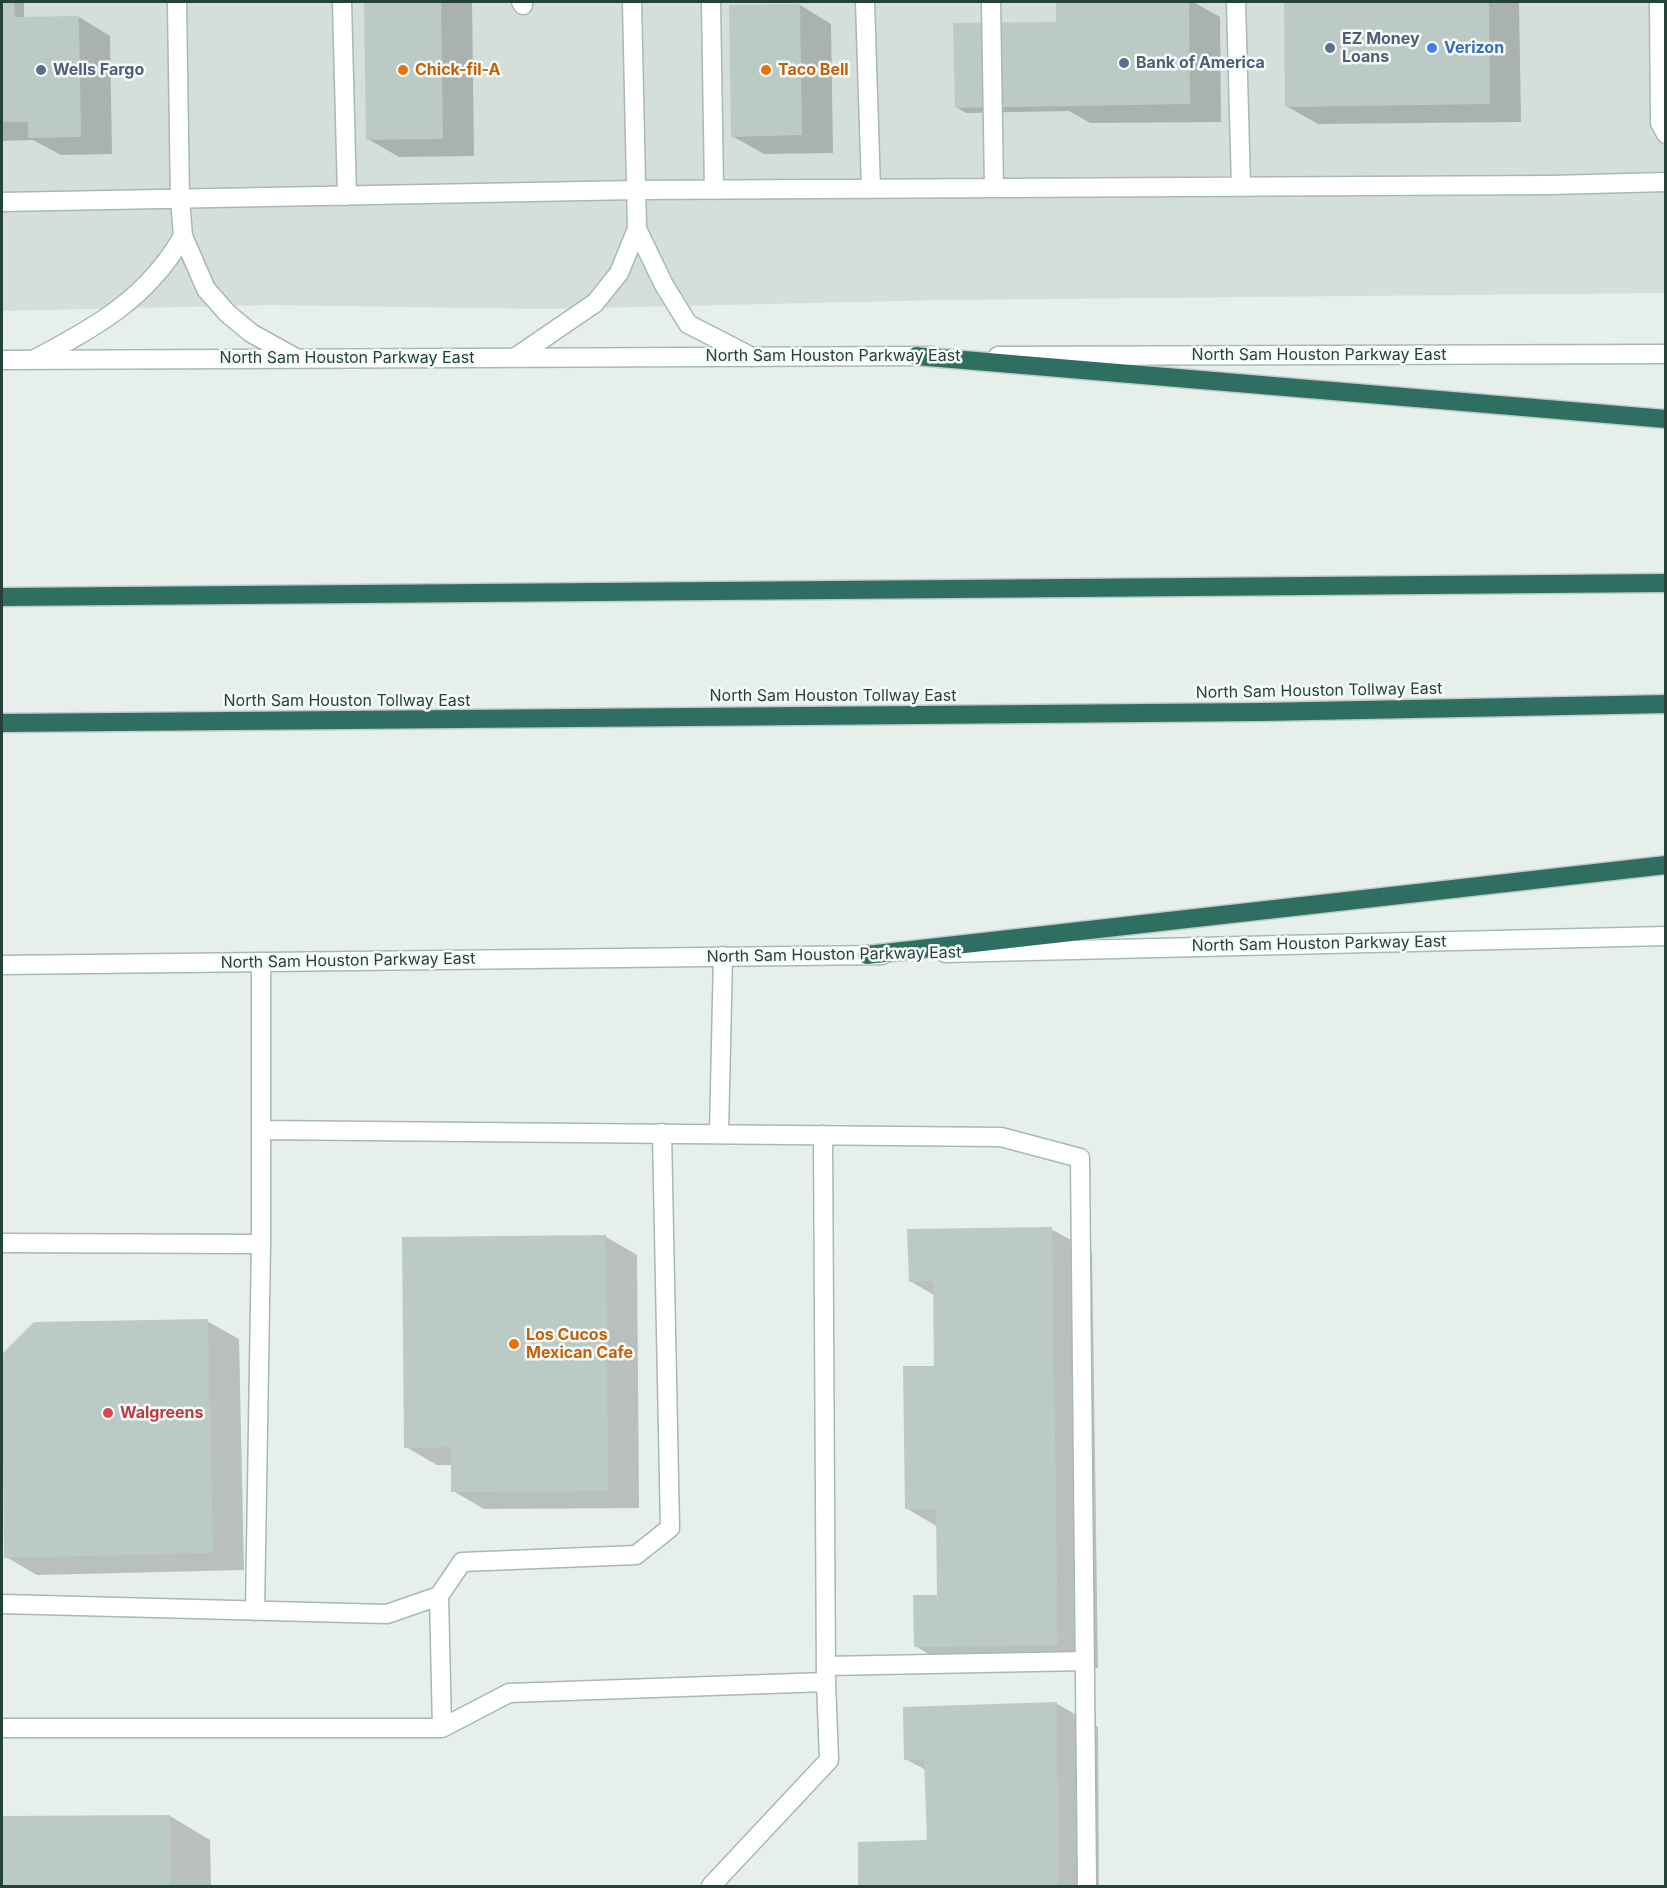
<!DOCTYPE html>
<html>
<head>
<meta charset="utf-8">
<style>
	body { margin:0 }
	#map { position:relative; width:1667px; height:1888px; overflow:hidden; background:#e6efeb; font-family:Inter,sans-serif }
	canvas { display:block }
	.frame { position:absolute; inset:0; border:3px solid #24423a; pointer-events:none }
</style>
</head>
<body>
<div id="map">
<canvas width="1667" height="1888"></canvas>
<div class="frame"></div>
</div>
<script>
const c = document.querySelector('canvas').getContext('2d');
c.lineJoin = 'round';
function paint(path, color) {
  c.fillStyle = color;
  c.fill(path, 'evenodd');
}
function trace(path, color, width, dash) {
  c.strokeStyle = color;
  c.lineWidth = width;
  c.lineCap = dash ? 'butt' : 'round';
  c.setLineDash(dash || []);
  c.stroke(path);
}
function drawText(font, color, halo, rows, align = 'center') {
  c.font = font + ' Inter,sans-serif';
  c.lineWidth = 5;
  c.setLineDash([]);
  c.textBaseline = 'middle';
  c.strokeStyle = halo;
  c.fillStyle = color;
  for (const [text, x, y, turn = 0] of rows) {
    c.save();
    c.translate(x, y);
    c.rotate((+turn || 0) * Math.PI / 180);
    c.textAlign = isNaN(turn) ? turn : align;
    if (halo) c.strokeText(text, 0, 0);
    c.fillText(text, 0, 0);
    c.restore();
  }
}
paint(new Path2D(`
	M2,2H1665V293L944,300L547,309L269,305L2,311Z`), '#d4dfda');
paint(new Path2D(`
	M2,2H24V18L79,17L110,36L112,154L61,155L33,140L2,141Z
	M365,2H472L474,156L399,157L368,139Z
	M1058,2H1193L1220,17L1221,122L1090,123L1069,111L966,113L956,107L1058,25Z
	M1285,2H1519L1521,122L1318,124L1286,106Z
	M800,5L831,24L833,153L764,154L732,136L731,6Z
	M1051,1229L1092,1252L1098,1668L956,1670L915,1646L939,1596L938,1527L906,1508L935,1368L934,1295L910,1281Z
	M606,1237L637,1255L639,1508L484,1509L453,1491L452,1465H437L406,1447Z
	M207,1321L239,1339L244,1570L37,1575L6,1557L2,1356L34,1324Z
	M1057,1704L1098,1727L1099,1886H860L859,1844L929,1842L926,1770L905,1759Z
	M170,1816L210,1840L211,1886H2V1818Z`), '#0003');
paint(new Path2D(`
	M2,2H14L15,17L79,16L81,137L28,138V122H2Z
	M364,2H441L443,139L366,140Z
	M1056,2H1189L1190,104L955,108L953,23L1056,22Z
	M1284,2H1489L1490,104L1285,107Z
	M800,4L802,135L731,137L729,5Z
	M1052,1227L1058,1645L914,1647L913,1595H937L936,1509H905L903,1366H934L933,1281L909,1282L907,1229Z
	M606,1235L608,1491L451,1492V1447L404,1448L402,1237Z
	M208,1319L213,1553L4,1558L2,1354L34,1322Z
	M1057,1702L1059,1886H858V1842L927,1840L924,1759L904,1760L903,1707Z
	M170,1815L171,1886H2V1816Z`), '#bbcac4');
const service = new Path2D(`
	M177,2L180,200L183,236L206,289L227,313L251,333L296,358
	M342,2L347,196
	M521,2L523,5
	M632,2L637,229L664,285L688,324L752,357
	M711,2L714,190
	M865,2L871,189
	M991,2L994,188
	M1236,2L1241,187
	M1659,2L1660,123L1666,134
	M2,202L636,190L1552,185L1666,182
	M516,357L595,303L619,273L637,229
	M35,359C96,327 148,298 183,236
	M261,1130L1001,1137L1080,1158L1087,1886
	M662,1133L670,1528L636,1555L462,1562L439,1596L442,1728L509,1693L826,1682
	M719,1133L723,956
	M2,1243L261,1244
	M2,1604L387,1614L439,1596
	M255,1611L261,1244V962
	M826,1666L1085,1661
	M2,1728H442
	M711,1886L829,1760L826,1682L823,1135`);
const secondary = new Path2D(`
	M998,356L1666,354
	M2,360L932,356
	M945,953L1666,936
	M2,965L882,955`);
const motorway = new Path2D(`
	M916,356L1666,419
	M2,597L1666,583
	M2,723L1261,712L1666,704
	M867,955L1666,865`);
trace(service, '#a8b8b2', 21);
trace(secondary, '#a4bbb3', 21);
trace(motorway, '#c2cac8', 21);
trace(service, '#fff', 18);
trace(secondary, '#fff', 18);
trace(motorway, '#2f6f62', 18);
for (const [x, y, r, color] of [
	[1330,48,6,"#5c6f8a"],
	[1432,48,6,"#3f7fe0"],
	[1124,63,6,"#5c6f8a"],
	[41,70,6,"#5c6f8a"],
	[403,70,6,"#e8710a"],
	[766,70,6,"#e8710a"],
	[514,1344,6,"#e8710a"],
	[108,1413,6,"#e0444e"]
]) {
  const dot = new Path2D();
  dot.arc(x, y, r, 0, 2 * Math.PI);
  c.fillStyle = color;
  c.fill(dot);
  trace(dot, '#f7fbf9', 2);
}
drawText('bold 16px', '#4e5e75', '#f7fbf9', [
	["EZ Money",1342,39],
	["Loans",1342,57],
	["Bank of America",1136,63],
	["Wells Fargo",53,70]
], 'left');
drawText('bold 16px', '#366cbe', '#f7fbf9', [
	["Verizon",1444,48]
], 'left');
drawText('bold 16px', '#c56008', '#f7fbf9', [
	["Chick-fil-A",415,70],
	["Taco Bell",778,70],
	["Los Cucos",526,1335],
	["Mexican Cafe",526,1353]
], 'left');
drawText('16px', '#24423a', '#f7fbf9', [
	["North Sam Houston Parkway East",1319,355],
	["North Sam Houston Parkway East",833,356],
	["North Sam Houston Parkway East",347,358],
	["North Sam Houston Tollway East",1319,691,-1],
	["North Sam Houston Tollway East",833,696],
	["North Sam Houston Tollway East",347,701],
	["North Sam Houston Parkway East",1319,944,-1],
	["North Sam Houston Parkway East",834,955,-1],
	["North Sam Houston Parkway East",348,961,-1]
]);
drawText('bold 16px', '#be3a42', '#f7fbf9', [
	["Walgreens",120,1413]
], 'left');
</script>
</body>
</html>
